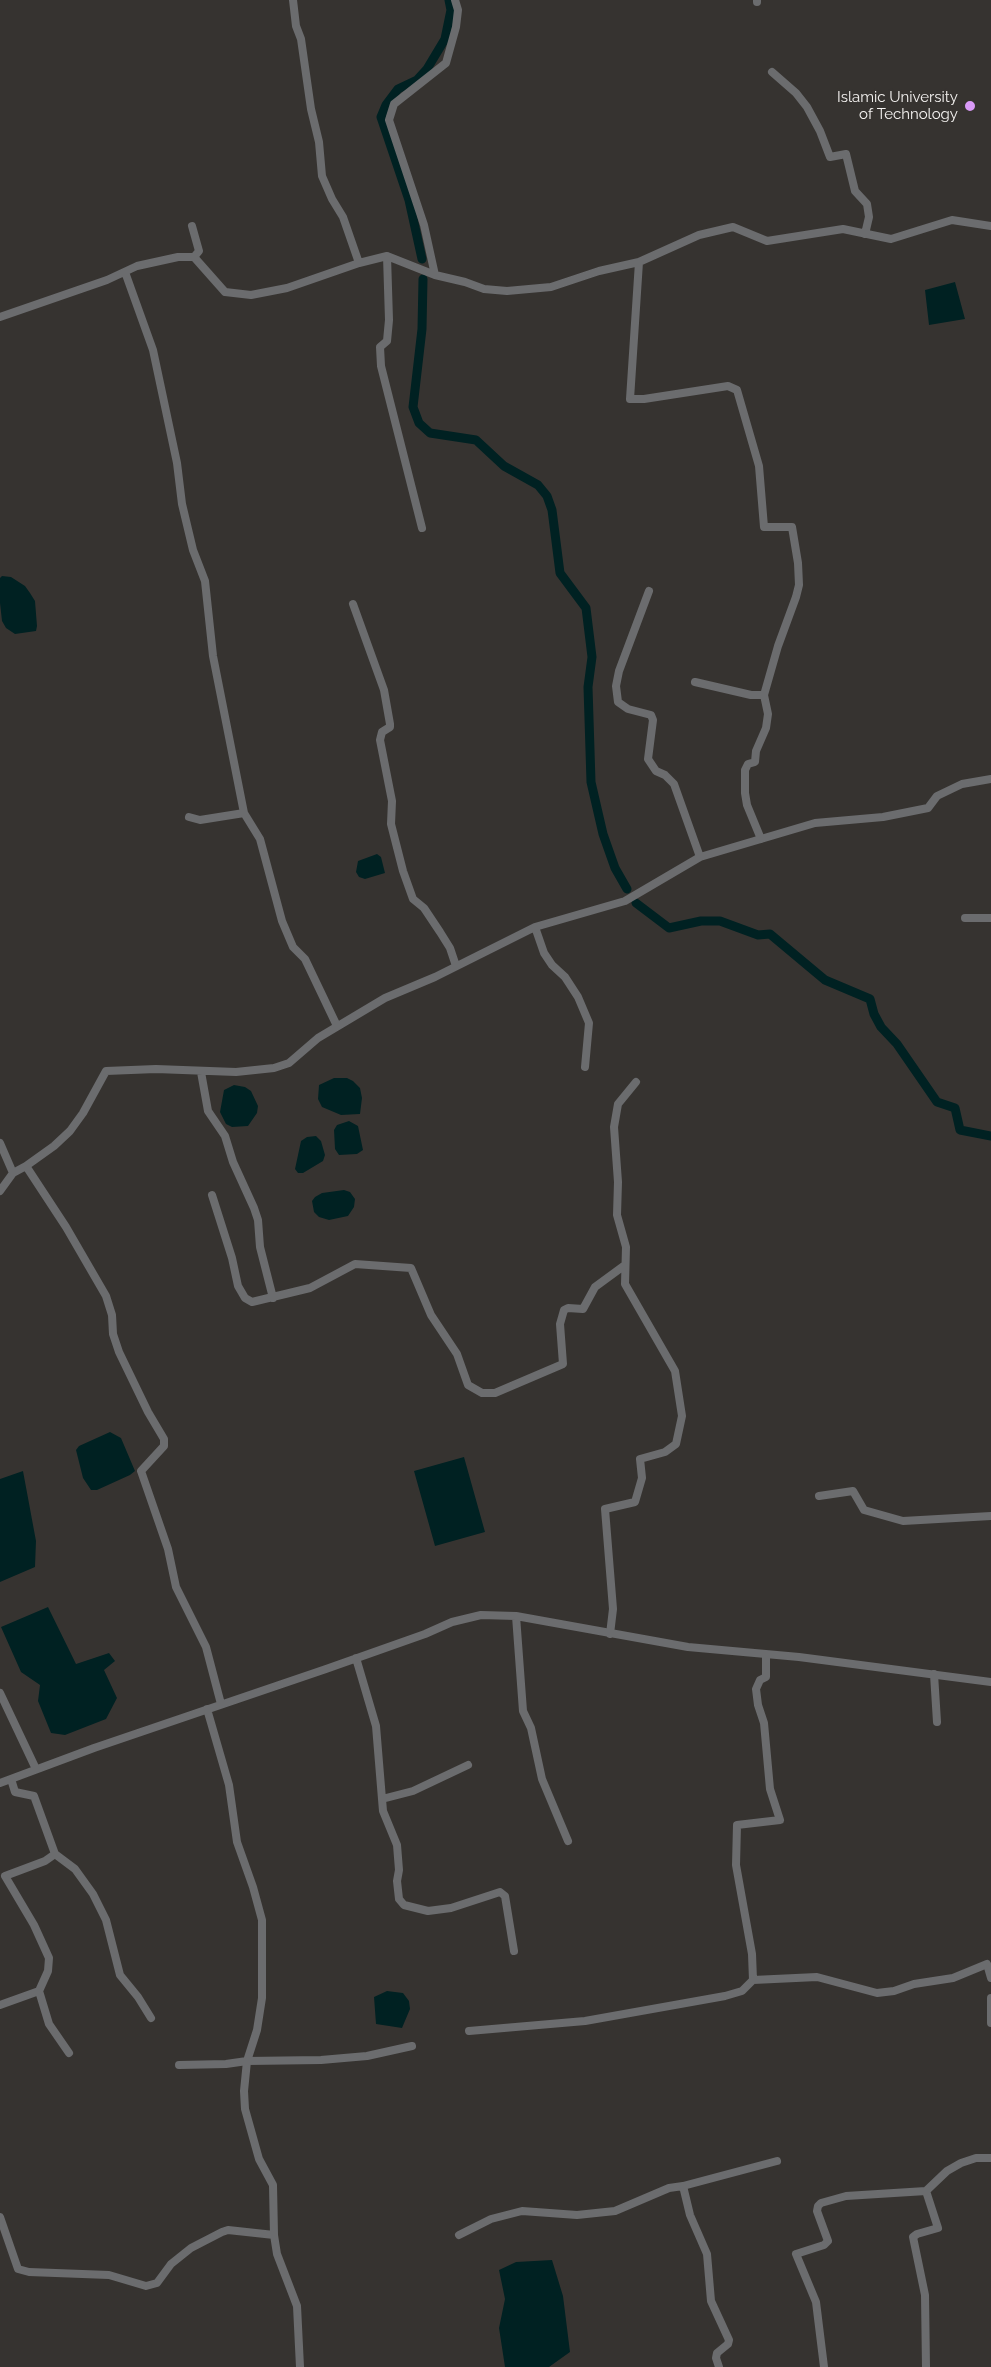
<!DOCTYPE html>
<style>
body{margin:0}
canvas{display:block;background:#363330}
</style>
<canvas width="991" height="2367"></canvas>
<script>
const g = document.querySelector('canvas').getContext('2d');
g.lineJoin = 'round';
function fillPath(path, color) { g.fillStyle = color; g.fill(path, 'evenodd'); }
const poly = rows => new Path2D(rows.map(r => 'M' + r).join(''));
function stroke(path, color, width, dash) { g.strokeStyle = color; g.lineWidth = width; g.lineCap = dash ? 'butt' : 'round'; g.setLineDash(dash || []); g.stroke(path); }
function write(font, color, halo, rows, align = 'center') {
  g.font = font + ' Raleway,sans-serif'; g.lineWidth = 4.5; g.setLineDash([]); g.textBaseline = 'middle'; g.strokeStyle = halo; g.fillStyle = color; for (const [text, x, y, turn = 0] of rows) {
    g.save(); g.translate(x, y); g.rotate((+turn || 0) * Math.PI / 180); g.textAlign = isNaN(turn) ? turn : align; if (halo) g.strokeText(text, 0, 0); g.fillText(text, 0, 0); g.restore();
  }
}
const water = poly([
 [955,282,965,319,929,325,925,290],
 [2,576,11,577,25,586,30,593,35,601,37,626,36,631,15,634,6,628,2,621,0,603,0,578],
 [377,854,381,857,385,873,365,879,359,877,356,872,358,861],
 [334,1078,347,1078,353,1081,360,1088,362,1098,360,1114,341,1115,322,1107,318,1099,319,1085],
 [234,1085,245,1087,251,1091,258,1106,257,1113,248,1126,232,1127,226,1124,220,1112,224,1090],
 [349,1121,358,1126,363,1150,357,1154,339,1155,335,1149,334,1130,337,1125],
 [316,1136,321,1141,325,1155,323,1161,303,1173,298,1173,295,1169,301,1141,307,1137],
 [344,1190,350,1192,355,1199,354,1207,348,1216,329,1220,319,1217,314,1212,312,1201,315,1197,322,1193],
 [110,1432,121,1438,135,1471,130,1475,97,1490,91,1490,83,1478,76,1450,79,1446],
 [464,1457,485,1532,435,1546,414,1471],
 [23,1471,36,1541,35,1567,0,1582,0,1479],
 [48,1607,76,1664,109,1653,115,1661,104,1670,117,1698,106,1719,65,1735,51,1733,38,1701,40,1685,21,1672,1,1627],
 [387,1991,403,1993,409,2001,410,2009,402,2028,376,2024,374,1997],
 [552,2260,563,2296,570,2352,549,2367,505,2367,499,2328,505,2299,499,2270,516,2262]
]);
const canal = poly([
 [422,259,409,200,381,117,386,105,398,89,417,80,427,69,445,39,451,10,449,0],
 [423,279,422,329,413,407,419,423,430,433,476,440,504,466,538,485,547,496,552,510,560,573,586,608,592,657,588,687,591,782,603,834,615,868,627,889],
 [636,903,669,928,701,921,720,921,758,935,770,934,825,980,870,999,874,1014,881,1027,897,1044,937,1102,955,1108,960,1130,991,1136]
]);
const street = poly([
 [293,0,296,26,301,39,311,109,319,142,322,176,332,199,343,217,359,263],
 [757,0,757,2],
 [772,72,796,93,807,107,820,131,830,157,846,154,855,191,867,204,869,217,865,234],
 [192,226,199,251,194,257],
 [387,256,389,320,387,341,380,347,381,366,422,528],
 [639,262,630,399,644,399,728,386,737,390,759,466,764,527,792,527,798,563,799,585,796,597,778,646,764,695,751,695,695,682],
 [125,272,153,350,177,463,182,504,193,550,205,581,213,656,244,813],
 [435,275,424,225,389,120,394,104,446,63,456,27,458,10,455,0],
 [0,317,107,280,137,266,178,257,194,257,225,292,251,295,287,288,359,263,387,256,435,275,465,282,484,289,507,291,551,287,599,271,639,262,699,235,733,227,767,241,843,229,891,239,952,220,991,226],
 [649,591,619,671,616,686,618,702,628,709,651,715,653,720,648,759,656,771,665,775,674,784,700,857],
 [353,604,384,690,390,724,390,727,382,732,380,740,392,801,391,824,403,871,413,899,424,908,440,932,450,948,456,966],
 [189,817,200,820,244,813,260,839,282,921,293,947,305,959,337,1026],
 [761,839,747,805,745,793,745,770,748,764,755,762,756,751,766,728,768,714,764,695],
 [965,918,991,918],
 [535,927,544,953,552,965,565,977,578,997,589,1023,585,1067],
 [201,1072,208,1111,225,1136,233,1162,254,1208,258,1220,260,1247,273,1298],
 [0,1143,13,1173],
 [26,1166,66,1227,106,1296,112,1315,113,1334,119,1352,148,1412,164,1439,164,1446,141,1471,168,1549,176,1587,206,1647,221,1704],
 [0,1191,13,1173,26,1166,54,1146,70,1131,83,1113,106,1071,156,1069,236,1072,274,1068,289,1063,318,1038,385,998,435,977,535,927,625,901,700,857,815,823,883,817,928,808,937,796,962,784,991,779],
 [212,1195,232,1258,238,1286,245,1298,252,1302,310,1288,355,1264,411,1268,431,1315,457,1354,468,1385,482,1393,495,1393,563,1364,560,1324,564,1310,568,1308,583,1309,595,1287,625,1265],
 [819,1496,853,1491,864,1510,903,1521,991,1516],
 [516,1616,523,1711,531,1728,542,1779,568,1841],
 [610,1634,613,1609,605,1509,635,1502,642,1478,640,1459,665,1452,676,1444,682,1416,675,1371,625,1284,626,1247,617,1215,618,1182,614,1127,618,1104,636,1082],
 [766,1654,766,1677,760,1680,756,1689,758,1705,764,1723,770,1789,780,1820,737,1825,736,1865,752,1954,753,1980,817,1977,877,1993,894,1991,914,1984,953,1978,987,1964,991,1978],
 [356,1658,376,1726,382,1799],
 [934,1674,937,1722],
 [0,1693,36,1769],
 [207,1709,229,1785,237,1842,253,1887,262,1920,262,1998,257,2030,247,2061,244,2091,245,2109,259,2159,273,2185,274,2235,277,2254,297,2306,300,2367],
 [468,1765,413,1791,382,1799,383,1811,397,1845,399,1870,397,1881,399,1899,404,1905,428,1911,451,1908,500,1892,505,1896,514,1951],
 [11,1779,15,1792,34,1796,55,1854,75,1869,93,1894,106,1920,120,1975,138,1997,151,2018],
 [0,1783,94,1748,326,1669,425,1634,452,1622,481,1615,516,1616,688,1647,799,1657,991,1682],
 [55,1854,45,1861,5,1876,34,1925,49,1958,48,1971,39,1991,49,2024,69,2053],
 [991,1998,991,2023],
 [0,2005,39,1991],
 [469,2031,585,2021,725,1996,742,1991,753,1980],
 [179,2065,226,2064,247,2061,321,2060,367,2056,412,2046],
 [0,2217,18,2269,29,2272,109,2275,146,2286,157,2283,171,2264,191,2248,222,2232,228,2230,274,2235],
 [459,2235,491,2219,522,2211,577,2215,615,2211,669,2188,683,2186],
 [719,2367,716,2358,717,2353,728,2344,729,2340,711,2301,707,2254,690,2215,683,2186,777,2161],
 [824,2367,816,2302,796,2254,824,2245,828,2241,817,2211,818,2206,821,2203,846,2196,926,2191],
 [926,2367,925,2295,913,2237,917,2234,938,2228,926,2191,947,2171,961,2163,976,2158,991,2158]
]);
const markers = [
 [970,106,6,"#d99af7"]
];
const poiNames = [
 ["Islamic University",958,97],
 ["of Technology",958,114]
];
fillPath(water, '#002122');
stroke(canal, '#002122', 9);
stroke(street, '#6b6c6e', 8);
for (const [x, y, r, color] of markers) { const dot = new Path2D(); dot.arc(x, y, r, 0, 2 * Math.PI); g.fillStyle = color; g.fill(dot); stroke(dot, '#363330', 2); }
write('15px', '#f4f2f0', '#363330', poiNames, 'right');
</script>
